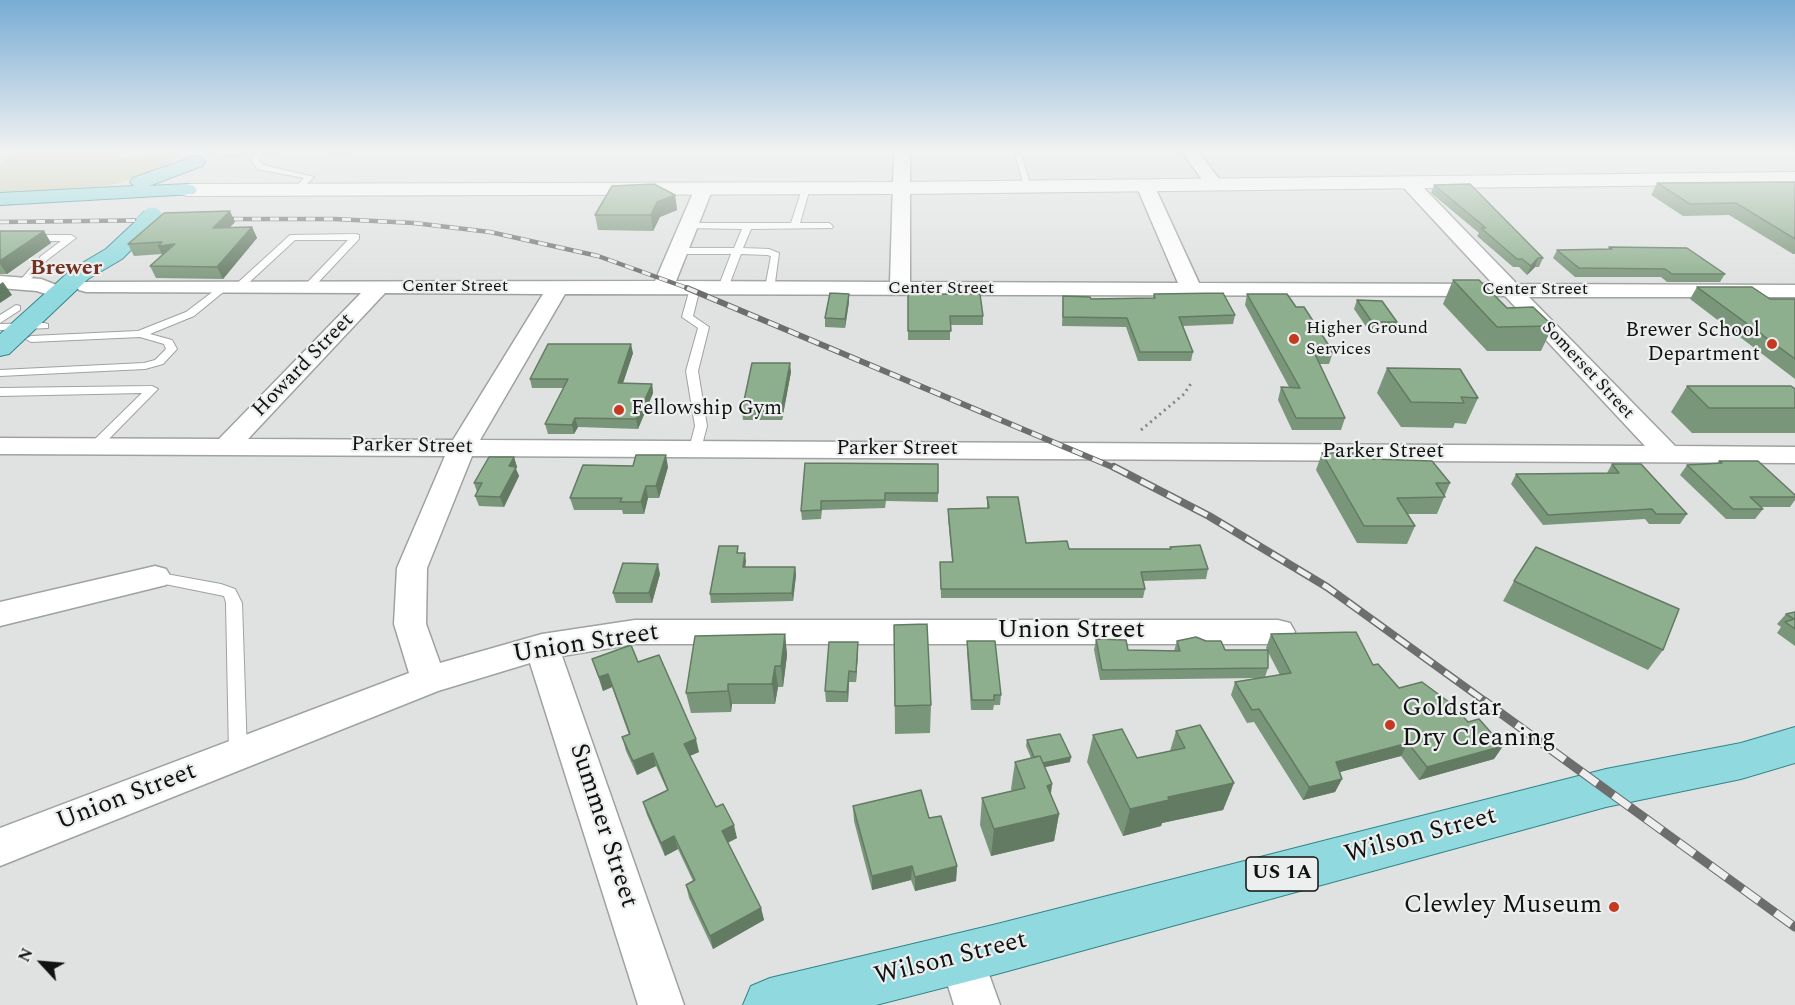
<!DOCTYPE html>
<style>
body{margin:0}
#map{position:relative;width:1795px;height:1005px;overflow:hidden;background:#dfe2e1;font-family:Spectral,serif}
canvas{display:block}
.north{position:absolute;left:12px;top:933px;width:60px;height:60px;-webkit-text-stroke:4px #ecefee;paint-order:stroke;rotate:296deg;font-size:16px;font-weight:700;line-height:24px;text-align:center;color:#101110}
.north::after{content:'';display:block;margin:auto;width:21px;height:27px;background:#101110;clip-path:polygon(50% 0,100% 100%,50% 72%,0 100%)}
</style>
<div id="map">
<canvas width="1795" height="1005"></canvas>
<div class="north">N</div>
</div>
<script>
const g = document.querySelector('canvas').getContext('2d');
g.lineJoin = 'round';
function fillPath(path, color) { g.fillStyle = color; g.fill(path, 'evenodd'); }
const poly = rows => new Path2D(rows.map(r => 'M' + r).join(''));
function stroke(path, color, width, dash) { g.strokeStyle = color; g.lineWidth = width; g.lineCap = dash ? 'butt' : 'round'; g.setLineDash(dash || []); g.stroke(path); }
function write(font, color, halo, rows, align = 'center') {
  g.font = font + ' Spectral,serif'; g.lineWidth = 4.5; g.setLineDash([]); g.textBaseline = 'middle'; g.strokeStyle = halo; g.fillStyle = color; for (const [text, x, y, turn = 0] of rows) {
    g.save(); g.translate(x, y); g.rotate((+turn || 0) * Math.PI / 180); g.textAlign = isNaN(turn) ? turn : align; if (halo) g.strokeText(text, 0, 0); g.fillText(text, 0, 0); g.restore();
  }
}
const green = poly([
 [18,150,124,150,116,158,171,154,176,150,189,150,162,168,117,184,81,189,0,194,0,163]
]);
const path = poly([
 [1141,430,1184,394,1192,382]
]);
const service = poly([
 [245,150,283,150,279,152,263,153,259,160,263,165,314,177,295,195,291,192,304,178,257,169,251,160,255,154,213,156,209,154,213,152,245,150],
 [330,150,350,150,346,152,334,152,330,150],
 [1015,154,1022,156,1031,188,1024,186,1015,154],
 [803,186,810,188,800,223,829,223,833,226,832,228,751,229,743,248,769,249,779,253,774,290,770,291,765,288,771,256,767,255,741,254,728,288,723,291,718,288,731,254,678,254,673,251,678,248,734,248,742,229,686,228,686,224,689,223,791,223,803,186],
 [356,234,359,235,359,239,312,289,308,290,303,287,348,240,295,240,242,289,238,290,233,287,290,235,356,234],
 [0,235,71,235,76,238,47,260,26,285,23,286,18,283,41,256,61,241,0,241,0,235],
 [223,284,228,287,227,289,194,316,150,334,172,340,177,349,163,364,145,369,0,376,0,370,144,363,155,360,166,349,164,344,140,337,31,342,26,339,31,336,138,331,186,312,223,284],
 [695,285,700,288,693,316,709,327,698,371,707,426,701,449,695,453,689,449,695,426,686,371,698,328,682,317,690,288,695,285],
 [16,305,20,306,20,310,0,323,0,315,16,305],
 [44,323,48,324,48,328,0,330,0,324,44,323],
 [152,386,158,389,156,391,100,448,96,449,90,445,92,442,142,393,0,396,0,388,152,386],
 [155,572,221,584,235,589,242,603,247,754,244,759,238,761,232,759,229,754,226,603,224,596,150,581,148,577,150,573,155,572]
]);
const minor = poly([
 [894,150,910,150,910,282,1178,283,1136,185,1145,180,1154,185,1199,283,1493,284,1403,187,1400,183,1403,179,1409,178,1415,179,1517,284,1795,285,1795,297,1529,297,1675,446,1795,447,1795,463,472,456,427,568,426,624,440,663,542,634,635,620,1278,620,1290,623,1295,632,1290,641,1278,644,635,644,562,656,684,1005,638,1005,530,663,438,691,0,866,0,828,409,673,394,624,397,568,445,456,0,454,0,438,219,439,361,293,86,292,79,290,76,286,79,282,655,281,695,188,704,183,713,188,676,281,890,282,894,150],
 [385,293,543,294,453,440,248,439,385,293],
 [565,294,1505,296,1645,446,480,440,565,294],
 [1183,150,1197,150,1223,184,1220,188,1208,188,1182,152,1183,150],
 [0,276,41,279,67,289,71,293,67,297,60,299,37,291,0,288,0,276],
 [155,566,166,569,171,577,166,585,0,626,0,602,155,566],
 [961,935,977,941,1000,1005,954,1005,939,957,945,941,961,935]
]);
const secondary = poly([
 [1795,172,1795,184,902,194,187,196,180,194,177,190,180,186,187,184,902,182,1795,172]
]);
const primary = poly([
 [195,156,202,158,205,162,202,166,149,186,187,184,194,186,197,190,194,194,0,205,0,193,134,186,130,182,133,178,195,156],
 [145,218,153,220,156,225,122,259,88,279,9,354,0,356,0,334,72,269,106,249,137,220,145,218],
 [1795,727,1795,763,1741,779,1606,807,997,974,876,1005,743,1005,751,986,770,978,997,924,1606,769,1741,743,1795,727]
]);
const railFar3 = poly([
 [216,219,335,219,414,223,490,232,598,256,690,289],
 [0,222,171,220]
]);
const railFar2 = poly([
 [687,288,1117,469]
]);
const railFar1 = poly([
 [1114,467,1209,516,1327,587,1486,702]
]);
const rail = poly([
 [1484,701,1795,927]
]);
const primaryBridge = poly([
 [145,225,152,218]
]);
const wall = poly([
 [1795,182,1795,254,1793,254,1729,215,1683,216,1651,195,1657,183],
 [1434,185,1543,258,1539,267,1535,267,1527,275,1519,267,1513,267,1477,236,1479,233,1431,193],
 [675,195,677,210,660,217,653,231,598,230,595,215],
 [235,222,230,227,252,227,257,238,223,279,156,278,150,266,162,254,134,256,128,244],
 [0,231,44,231,51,243,7,274,0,274],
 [1609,247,1725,274,1720,282,1667,282,1661,277,1575,277,1553,258,1557,250,1608,249],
 [1453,280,1507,308,1553,326,1541,351,1487,351,1443,304],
 [1697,287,1770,299,1795,299,1795,379,1690,299],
 [908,291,933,294,983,316,983,325,950,325,950,340,908,340],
 [1154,294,1235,315,1233,324,1183,326,1193,352,1191,361,1138,361,1126,327,1062,326,1063,296,1091,299,1153,298],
 [1247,294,1296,307,1333,352,1329,364,1319,364,1345,418,1341,430,1292,430,1278,400,1281,387,1289,387,1245,305],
 [1357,300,1397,322,1394,331,1369,331,1354,309],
 [849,302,845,328,825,327,825,318],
 [633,353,623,383,652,384,653,393,638,429,578,427,574,434,548,434,545,424,564,388,532,388,530,379],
 [1387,368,1478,398,1466,424,1455,423,1453,428,1401,427,1377,393],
 [791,372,782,420,743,420,742,410],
 [1687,386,1795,389,1795,433,1692,433,1671,412],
 [1322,453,1372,459,1450,483,1437,514,1408,514,1415,526,1407,544,1357,543,1316,470],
 [514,457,517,467,516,469,519,476,504,507,479,506,475,496,477,492,474,483],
 [1719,461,1795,495,1795,500,1790,507,1761,507,1763,509,1755,519,1726,519,1680,475,1687,465,1718,463],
 [805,463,938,493,938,502,886,501,885,508,822,510,821,519,802,520,801,511],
 [1612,464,1687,514,1680,524,1649,524,1645,519,1543,525,1511,484,1516,474,1607,473],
 [668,467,659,498,648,498,644,514,623,514,622,510,574,510,570,498],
 [987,497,1026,543,1069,549,1170,549,1170,547,1208,569,1206,579,1144,581,1145,589,1143,598,941,598,940,562,952,562,948,518,948,509,987,508],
 [739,553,746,561,745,567,795,567,796,575,793,601,711,603,710,594],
 [660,574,652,603,616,603,613,593],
 [1514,581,1663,650,1648,670,1503,601],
 [1795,612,1795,646,1777,633,1781,627,1777,624,1786,614],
 [894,625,931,705,930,733,895,734],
 [785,634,787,655,783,687,778,687,775,704,732,704,731,712,691,713,686,693],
 [1271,634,1373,665,1399,688,1468,722,1503,746,1494,759,1419,780,1401,756,1339,772,1342,779,1335,792,1303,800,1254,722,1247,723,1231,695,1235,682,1258,678,1100,680,1094,650,1096,639,1128,650,1174,651,1177,641,1225,650,1267,650,1266,648],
 [1268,652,1280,675,1265,677,1268,668],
 [967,641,1001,695,1000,705,994,705,993,710,971,710,967,651],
 [858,652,856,682,849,682,848,702,826,702,825,691],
 [592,659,638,662,699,752,690,756,716,807,737,838,728,843,761,908,764,920,713,949,689,898,686,885,693,881,678,849,665,856,647,815,643,802,667,790,656,766,637,775,626,751,622,737,629,735,612,687,603,691],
 [1176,731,1234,783,1223,810,1162,823,1161,826,1123,836,1087,762,1093,735,1137,758,1170,751],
 [1027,740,1070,762,1045,767,1052,784,1051,794,1059,814,1054,841,991,856,980,825,982,798,1012,791,1011,789,1015,762,1031,758,1026,746],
 [853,806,929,818,957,866,956,881,915,891,911,880,872,890,854,821]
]);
const shadedWall = poly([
 [675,195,677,210,660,217,653,231,651,215,657,202],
 [230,211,235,222,218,239,213,228],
 [252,227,257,238,223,279,217,267],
 [44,231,51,243,7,274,0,264,0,261],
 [175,244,164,258,158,246],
 [1538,258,1535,267,1527,275,1531,266],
 [3,282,12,295,0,303,0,284],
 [849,294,849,302,845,328,845,319],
 [631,344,633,353,620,392,618,383],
 [790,363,791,372,782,420,781,411],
 [652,384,653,393,638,429,636,419],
 [575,418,578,427,574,434,572,425],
 [666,455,668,467,659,498,656,486],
 [514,457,517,467,516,469,519,476,504,507,500,497,509,466],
 [646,486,648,498,644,514,641,502],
 [745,553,746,561,744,575,743,567],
 [658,564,660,574,652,603,649,593],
 [795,567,796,575,793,601,792,593],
 [785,634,787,655,783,687,781,666],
 [858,642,858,652,856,682,856,672],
 [775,666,778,687,775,704,772,684],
 [849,671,849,682,848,702,847,692],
 [608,674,612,687,603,691,599,677],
 [728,684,732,704,731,712,728,691],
 [696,739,699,752,687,757,684,744],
 [1408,743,1401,756,1329,775,1336,762],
 [1503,746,1494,759,1419,780,1427,767],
 [653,753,656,766,637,775,633,761],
 [1071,757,1070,762,1036,769,1036,764],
 [1342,779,1335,792,1303,800,1309,787],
 [1234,783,1223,810,1162,823,1161,826,1123,836,1130,809,1168,797],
 [1052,784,1048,812,1047,786],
 [1059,814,1054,841,991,856,994,829],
 [734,825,737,838,724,844,722,831],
 [674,836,678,849,665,856,661,843],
 [912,866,911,880,872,890,872,876],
 [957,866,956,881,915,891,915,877],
 [761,908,764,920,713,949,710,936]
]);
const building = poly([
 [1795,182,1795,239,1736,203,1690,204,1657,183,1795,182],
 [654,184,675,195,657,202,651,215,595,215,612,186,654,184],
 [1470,184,1543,258,1538,258,1531,266,1522,259,1517,259,1481,228,1486,228,1434,185,1470,184],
 [230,211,213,228,252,227,217,267,150,266,175,244,158,246,162,242,128,244,164,213,230,211],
 [0,231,44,231,0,261,0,231],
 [1609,247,1687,248,1725,274,1672,274,1665,269,1579,268,1557,250,1612,249,1609,247],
 [1453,280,1479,280,1507,308,1533,307,1553,326,1497,327,1453,280],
 [1697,287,1752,287,1770,299,1795,299,1795,359,1697,287],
 [908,291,933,291,933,294,980,294,983,316,950,316,951,331,908,331,908,291],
 [830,293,849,294,845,319,825,318,830,293],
 [1223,293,1235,315,1179,317,1193,352,1140,352,1127,318,1063,317,1063,296,1090,297,1091,299,1155,298,1154,294,1223,293],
 [1247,294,1287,294,1296,307,1304,307,1333,352,1314,352,1345,418,1296,418,1281,387,1300,388,1247,294],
 [1357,300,1382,301,1397,322,1372,322,1357,300],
 [548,344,631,344,618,383,652,384,636,419,575,418,572,425,545,424,568,379,530,379,548,344],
 [752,363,790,363,781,411,742,410,752,363],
 [1387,368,1460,369,1478,398,1461,397,1464,403,1411,402,1387,368],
 [1687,386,1791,386,1795,389,1795,408,1709,408,1687,386],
 [1322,453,1368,453,1372,459,1432,461,1450,483,1436,483,1445,497,1397,498,1415,526,1364,526,1322,453],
 [636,455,666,455,656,486,646,486,641,502,620,502,622,498,570,498,583,465,633,466,636,455],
 [489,457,514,457,509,466,516,467,500,497,475,496,482,483,474,483,489,457],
 [1719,461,1758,461,1795,495,1795,497,1750,497,1763,509,1733,509,1687,465,1722,463,1719,461],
 [805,463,938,464,938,493,885,493,885,500,821,501,821,510,801,511,805,463],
 [1612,464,1641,464,1687,514,1656,514,1652,509,1548,515,1516,474,1619,473,1612,464],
 [987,497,1018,497,1026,543,1067,541,1069,549,1171,549,1170,547,1200,545,1208,569,1141,572,1145,589,941,589,940,562,953,562,948,509,989,508,987,497],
 [719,546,738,546,737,553,745,553,743,567,795,567,792,593,710,594,719,546],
 [1536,547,1679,609,1663,650,1514,581,1536,547],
 [623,563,658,564,649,593,613,593,623,563],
 [1795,612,1795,629,1785,622,1794,619,1786,614,1795,612],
 [927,624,931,705,895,706,894,625,927,624],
 [1356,632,1373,665,1378,664,1399,688,1422,682,1453,705,1468,722,1479,719,1503,746,1427,767,1408,743,1336,762,1342,779,1309,787,1259,709,1252,710,1235,682,1291,673,1271,634,1356,632],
 [785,634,781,666,775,666,772,684,728,684,728,691,686,693,695,636,785,634],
 [1196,637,1206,641,1221,641,1225,650,1268,650,1268,668,1102,670,1096,639,1126,640,1128,650,1180,651,1177,641,1196,637],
 [967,641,995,641,1001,695,994,695,994,700,972,700,967,641],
 [829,642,858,642,856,672,849,671,847,692,825,691,829,642],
 [631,645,638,662,659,655,696,739,684,744,716,807,723,804,734,825,722,831,761,908,710,936,686,885,695,880,674,836,661,843,643,802,668,790,653,753,633,761,622,737,630,734,608,674,599,677,592,659,631,645],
 [1200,725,1234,783,1168,797,1169,800,1130,809,1093,735,1122,729,1137,758,1185,748,1176,731,1200,725],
 [1060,734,1071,757,1043,763,1040,756,1034,757,1027,740,1060,734],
 [1040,756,1052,784,1047,786,1059,814,994,829,982,798,1025,788,1015,762,1040,756],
 [921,790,929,818,941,816,957,866,915,877,912,866,872,876,853,806,921,790]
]);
const markers = [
 [1294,339,6,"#c4391f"],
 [1772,344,6,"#c4391f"],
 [619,410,6,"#c4391f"],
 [1390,725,6,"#c4391f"],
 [1614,907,6,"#c4391f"]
];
const farStreetnames = [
 ["Center Street",455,287],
 ["Center Street",941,289],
 ["Center Street",1535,290],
 ["Somerset Street",1587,371,47]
];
const farPoinames = [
 ["Higher Ground",1306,329],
 ["Services",1306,350]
];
const shields = [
 [1282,874,72]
];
const shieldNames = [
 ["US 1A",1282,874]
];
const poiNames = [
 ["Brewer School",1760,332],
 ["Department",1760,356],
 ["Fellowship Gym",631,410,"left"]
];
const streetNames = [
 ["Howard Street",304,366,-46],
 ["Parker Street",412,447,1],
 ["Parker Street",897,450],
 ["Parker Street",1383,453]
];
const farDistrictnames = [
 ["Brewer",66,270]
];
const nearStreetnames = [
 ["Union Street",1071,632],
 ["Union Street",586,645,-9],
 ["Union Street",127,798,-21],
 ["Summer Street",602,826,72],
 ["Wilson Street",1421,837,-15],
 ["Wilson Street",951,960,-14]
];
const nearPoinames = [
 ["Goldstar",1402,710],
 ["Dry Cleaning",1402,740],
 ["Clewley Museum",1602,907,"right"]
];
fillPath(green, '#c7ceac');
stroke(service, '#9fa2a1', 2);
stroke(minor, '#9fa2a1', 3);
stroke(secondary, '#9fa2a1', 2);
stroke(primary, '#338489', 2);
stroke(path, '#858786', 3, [2, 4]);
fillPath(service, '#fff');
fillPath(minor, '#fff');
fillPath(secondary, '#fff');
fillPath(primary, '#90dadf');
stroke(railFar3, '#6c6d6c', 4.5);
stroke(railFar2, '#6c6d6c', 6);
stroke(railFar1, '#6c6d6c', 8);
stroke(rail, '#6c6d6c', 9);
stroke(railFar3, '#ecefee', 3, [9]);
stroke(railFar2, '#ecefee', 4, [11]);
stroke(railFar1, '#ecefee', 5, [15]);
stroke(rail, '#ecefee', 7, [20]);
stroke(primaryBridge, '#338489', 22, []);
stroke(primaryBridge, '#90dadf', 21);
fillPath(wall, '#7a967a');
fillPath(shadedWall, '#637a63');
fillPath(building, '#8eaf8e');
stroke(building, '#637a63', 1.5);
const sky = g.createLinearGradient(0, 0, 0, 290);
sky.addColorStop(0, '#78acd4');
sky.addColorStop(0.52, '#f1f2f2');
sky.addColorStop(1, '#f1f2f200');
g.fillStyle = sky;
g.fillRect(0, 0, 1795, 290);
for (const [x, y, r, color] of markers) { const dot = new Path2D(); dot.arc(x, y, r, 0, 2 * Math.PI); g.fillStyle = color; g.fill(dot); stroke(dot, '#ecefee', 2); }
write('18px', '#101110', '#ecefee', farStreetnames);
write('18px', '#101110', '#ecefee', farPoinames, 'left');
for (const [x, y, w] of shields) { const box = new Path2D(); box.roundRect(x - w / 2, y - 17, w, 34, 4.5); g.fillStyle = '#ecefee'; g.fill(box); stroke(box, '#101110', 1.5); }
write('bold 20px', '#101110', null, shieldNames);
write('21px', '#101110', '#ecefee', poiNames, 'right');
write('21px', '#101110', '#ecefee', streetNames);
write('bold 22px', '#743023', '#ecefee', farDistrictnames);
write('26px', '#101110', '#ecefee', nearStreetnames);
write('26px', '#101110', '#ecefee', nearPoinames, 'left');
</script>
